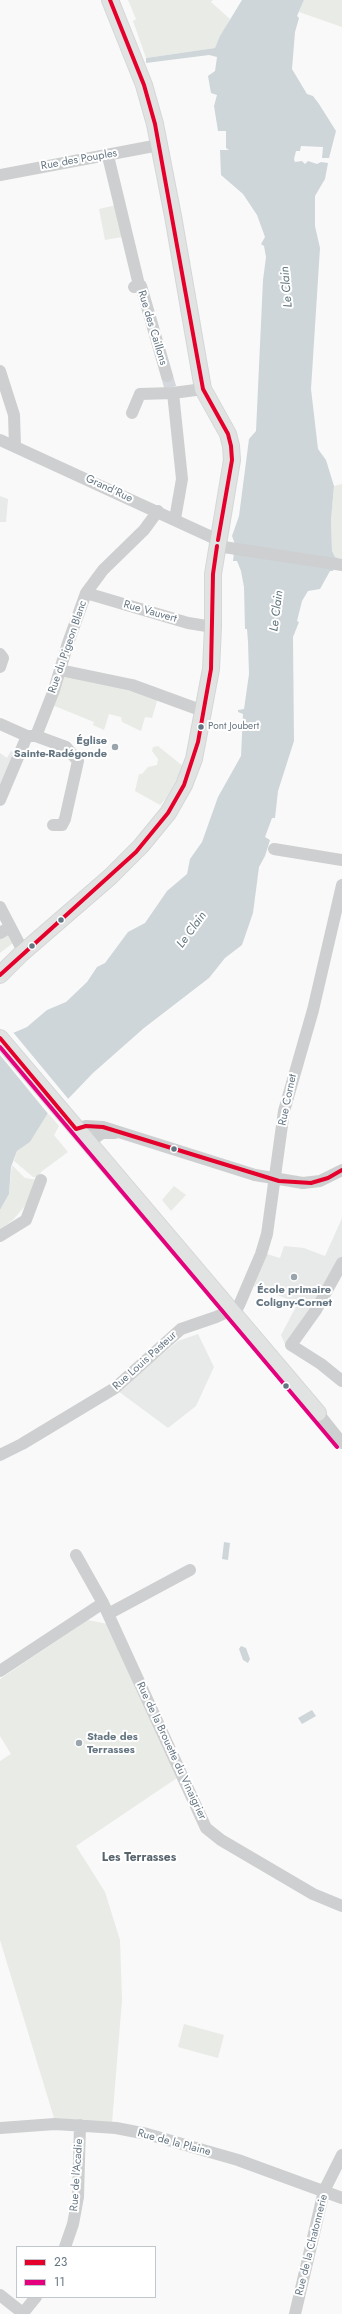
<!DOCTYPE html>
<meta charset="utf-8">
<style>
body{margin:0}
#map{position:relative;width:342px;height:2314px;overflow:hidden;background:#f9f9f9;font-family:Jost,sans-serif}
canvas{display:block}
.legend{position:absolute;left:16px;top:2246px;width:140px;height:52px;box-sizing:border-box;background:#fff;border:1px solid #c1c8cd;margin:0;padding:5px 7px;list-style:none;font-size:12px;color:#657683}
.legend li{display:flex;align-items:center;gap:8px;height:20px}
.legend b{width:20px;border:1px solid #c1c8cd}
</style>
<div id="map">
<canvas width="342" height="2314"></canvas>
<ul class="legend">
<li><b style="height:5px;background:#e4002b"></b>23</li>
<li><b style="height:5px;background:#e5007d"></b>11</li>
</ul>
</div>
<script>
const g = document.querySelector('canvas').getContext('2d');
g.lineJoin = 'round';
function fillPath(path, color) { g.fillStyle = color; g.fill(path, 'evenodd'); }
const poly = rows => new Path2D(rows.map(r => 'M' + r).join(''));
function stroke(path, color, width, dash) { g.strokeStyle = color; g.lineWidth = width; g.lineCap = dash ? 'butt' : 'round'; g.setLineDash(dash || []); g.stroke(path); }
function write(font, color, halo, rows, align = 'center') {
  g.font = font + ' Jost,sans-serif'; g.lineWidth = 4; g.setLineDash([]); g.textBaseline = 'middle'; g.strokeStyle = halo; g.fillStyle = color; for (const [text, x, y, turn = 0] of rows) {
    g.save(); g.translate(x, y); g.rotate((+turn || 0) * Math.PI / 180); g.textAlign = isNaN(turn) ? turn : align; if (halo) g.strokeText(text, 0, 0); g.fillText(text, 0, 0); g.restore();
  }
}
const built = poly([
 [0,496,8,499,6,522,0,522],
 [11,751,16,754,0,790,0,753,7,758],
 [342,1218,342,1257,287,1349,281,1335,298,1303,254,1286,267,1254,280,1258,284,1246,304,1248,325,1256],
 [198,1334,214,1367,196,1406,168,1428,118,1391,178,1341]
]);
const green = poly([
 [128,0,213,0,211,2,230,19,215,48,146,58,133,21,136,19],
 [304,0,342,0,342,27,299,12],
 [116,205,122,237,105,240,99,209],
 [342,484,342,559,339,559,335,557,332,551,331,520,334,486],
 [67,676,114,685,158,698,152,718,145,717,141,731,122,722,121,717,109,714,104,730,93,725,94,722,52,705,62,678],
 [158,746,184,767,166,798,160,805,135,791,139,774,142,774,148,767,157,765,158,759,152,751,153,747],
 [9,934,13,943,0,953,0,937],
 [48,1113,59,1126,54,1135,68,1152,41,1172,39,1178,33,1177,14,1161,17,1151,30,1142],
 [12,1165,25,1178,38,1180,24,1207,13,1220,0,1229,0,1210,9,1194],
 [174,1186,186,1195,171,1211,162,1200],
 [88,1620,108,1624,177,1778,76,1846,105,1892,120,1940,122,2000,112,2123,54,2118,0,1940,0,1761,11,1754,0,1736,0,1679],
 [184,2024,224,2035,218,2058,178,2047]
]);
const water = poly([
 [242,0,304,0,297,16,299,18,295,32,292,69,307,94,313,96,319,104,336,131,329,158,322,158,323,147,301,146,300,151,296,151,294,159,295,162,302,161,305,164,308,161,317,164,321,162,328,163,325,179,315,196,315,226,320,248,311,389,318,449,326,460,334,486,331,520,332,551,335,557,342,560,334,565,333,571,330,571,320,589,308,591,302,601,297,621,299,622,293,637,294,741,278,791,275,818,272,818,265,837,270,840,265,856,259,867,253,913,242,945,225,958,209,978,144,1028,93,1073,68,1099,48,1113,30,1142,17,1151,11,1167,9,1194,0,1210,0,1046,13,1033,27,1027,47,1010,66,1002,87,982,97,967,105,963,128,932,145,923,167,891,187,874,190,859,202,842,218,797,241,756,243,714,238,712,238,710,244,709,249,674,248,642,247,629,245,629,244,587,241,571,237,561,233,561,235,544,232,536,239,516,249,439,256,431,263,280,266,257,264,246,261,244,265,237,257,215,243,194,221,175,220,150,229,150,226,148,226,131,218,131,214,106,217,95,211,93,208,76,215,71,217,57,209,55,146,63,146,58,215,48,220,36],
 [224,1542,230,1543,228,1560,222,1559],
 [241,1646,246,1648,250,1659,248,1663,243,1660,239,1649],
 [312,1710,316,1716,302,1724,298,1718]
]);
const pier = poly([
 [12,1031,70,1101,49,1115,0,1055,0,1043]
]);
const minorTunnel = poly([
 [167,376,171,390]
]);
const minor = poly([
 [108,156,139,285],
 [0,175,159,145],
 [134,287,141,286,167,376],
 [0,371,14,415,15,446],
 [132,413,140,394,173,393],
 [0,440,218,540],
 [175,519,182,479,173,393,203,389],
 [217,546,342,565],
 [86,593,188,623,213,627],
 [0,654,3,658,0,667],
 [60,670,132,685,203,711],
 [0,724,27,736,36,736,66,747,78,761,65,819,62,825,53,825],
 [36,736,54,690,68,643,86,593,103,570,144,530,158,511],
 [0,800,27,736],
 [274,849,342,860],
 [0,907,23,951],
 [0,933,10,927],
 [76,1129,86,1126,103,1127,255,1175],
 [89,1142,102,1133,115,1133],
 [303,1183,320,1181,342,1170],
 [0,1236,26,1220,41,1180],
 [342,1263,316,1310,291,1345,321,1364,342,1381],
 [318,1413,342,1443],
 [0,1455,22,1444,115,1388,181,1329,216,1317,238,1307,240,1303,261,1254,267,1234,284,1111,313,1010,342,885],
 [76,1555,103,1603,206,1828,221,1840,313,1894,342,1906],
 [108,1614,190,1570],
 [0,1671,103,1603],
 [0,2128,55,2124,116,2128,147,2134,238,2160,342,2198],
 [65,2247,73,2224,78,2197,80,2125],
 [0,2295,24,2314],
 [23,2313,36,2297],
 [295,2314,324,2191,342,2155]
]);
const major = poly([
 [0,975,21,954,110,877,141,846,168,813,184,785,194,759,211,669,213,627,213,574,232,460,231,446,228,434,203,389,173,216,155,124,144,85,110,0],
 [0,1038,318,1413]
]);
const minorBridge = poly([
 [255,1175,303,1183]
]);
const bus1 = poly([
 [110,0,144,85,155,124,203,389,228,434,231,446,232,460,218,540],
 [0,975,136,852,168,813,184,785,198,742,211,669,213,574,217,546],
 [0,1038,76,1129,86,1126,103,1127,279,1181,311,1183,328,1178,342,1170]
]);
const bus2 = poly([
 [0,1047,337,1447]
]);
const markers = [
 [201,727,3.5,"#657683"],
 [115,747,4,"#99a4ac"],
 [61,920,3.5,"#657683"],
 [32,946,3.5,"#657683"],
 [174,1149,3.5,"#657683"],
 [294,1277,4,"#99a4ac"],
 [286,1386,3.5,"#657683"],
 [79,1743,4,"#99a4ac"]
];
const busNames = [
 ["Pont Joubert",208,727]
];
const streetNames = [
 ["Rue des Pouples",79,160,-10],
 ["Rue des Caillons",152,328,73],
 ["Grand'Rue",109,489,25],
 ["Rue Vauvert",150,612,16],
 ["Rue du Pigeon Blanc",68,647,-71],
 ["Rue Cornet",288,1100,-78],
 ["Rue Louis Pasteur",145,1361,-42],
 ["Rue de la Brouette du Vinaigrier",171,1751,65],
 ["Rue de la Plaine",174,2143,15],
 ["Rue de l'Acadie",77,2175,-86],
 ["Rue de la Chatonnerie",312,2245,-76]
];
const poiNames = [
 ["Église",107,741],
 ["Sainte-Radégonde",107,754],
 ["École primaire",294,1290,"center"],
 ["Coligny-Cornet",294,1303,"center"],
 ["Stade des",87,1737,"left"],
 ["Terrasses",87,1750,"left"]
];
const waterNames = [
 ["Le Clain",287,287,-95],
 ["Le Clain",277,611,-83],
 ["Le Clain",192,930,-54]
];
const neighbourhoodNames = [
 ["Les Terrasses",139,1858]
];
fillPath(built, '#e8e9e9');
fillPath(green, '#e8ebe6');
fillPath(water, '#ced6d9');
fillPath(pier, '#f9f9f9');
stroke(minorTunnel, '#d4d8dc', 12, [12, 6]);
stroke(major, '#d5d6d7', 18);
stroke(minor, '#cecfd0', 12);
stroke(major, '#e1e2e2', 16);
stroke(minorBridge, '#cecfd0', 12);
stroke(bus1, '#e4002b', 4);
stroke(bus2, '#e5007d', 4);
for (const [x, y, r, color] of markers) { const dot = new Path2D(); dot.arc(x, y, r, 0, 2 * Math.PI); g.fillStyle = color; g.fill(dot); stroke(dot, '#fff', 1.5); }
write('10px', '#657683', '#fff', busNames, 'left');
write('11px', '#657683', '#fff', streetNames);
write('bold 11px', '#657683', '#fff', poiNames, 'right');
write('italic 12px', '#60757c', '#fff', waterNames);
write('bold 12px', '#57646e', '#fff', neighbourhoodNames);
</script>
